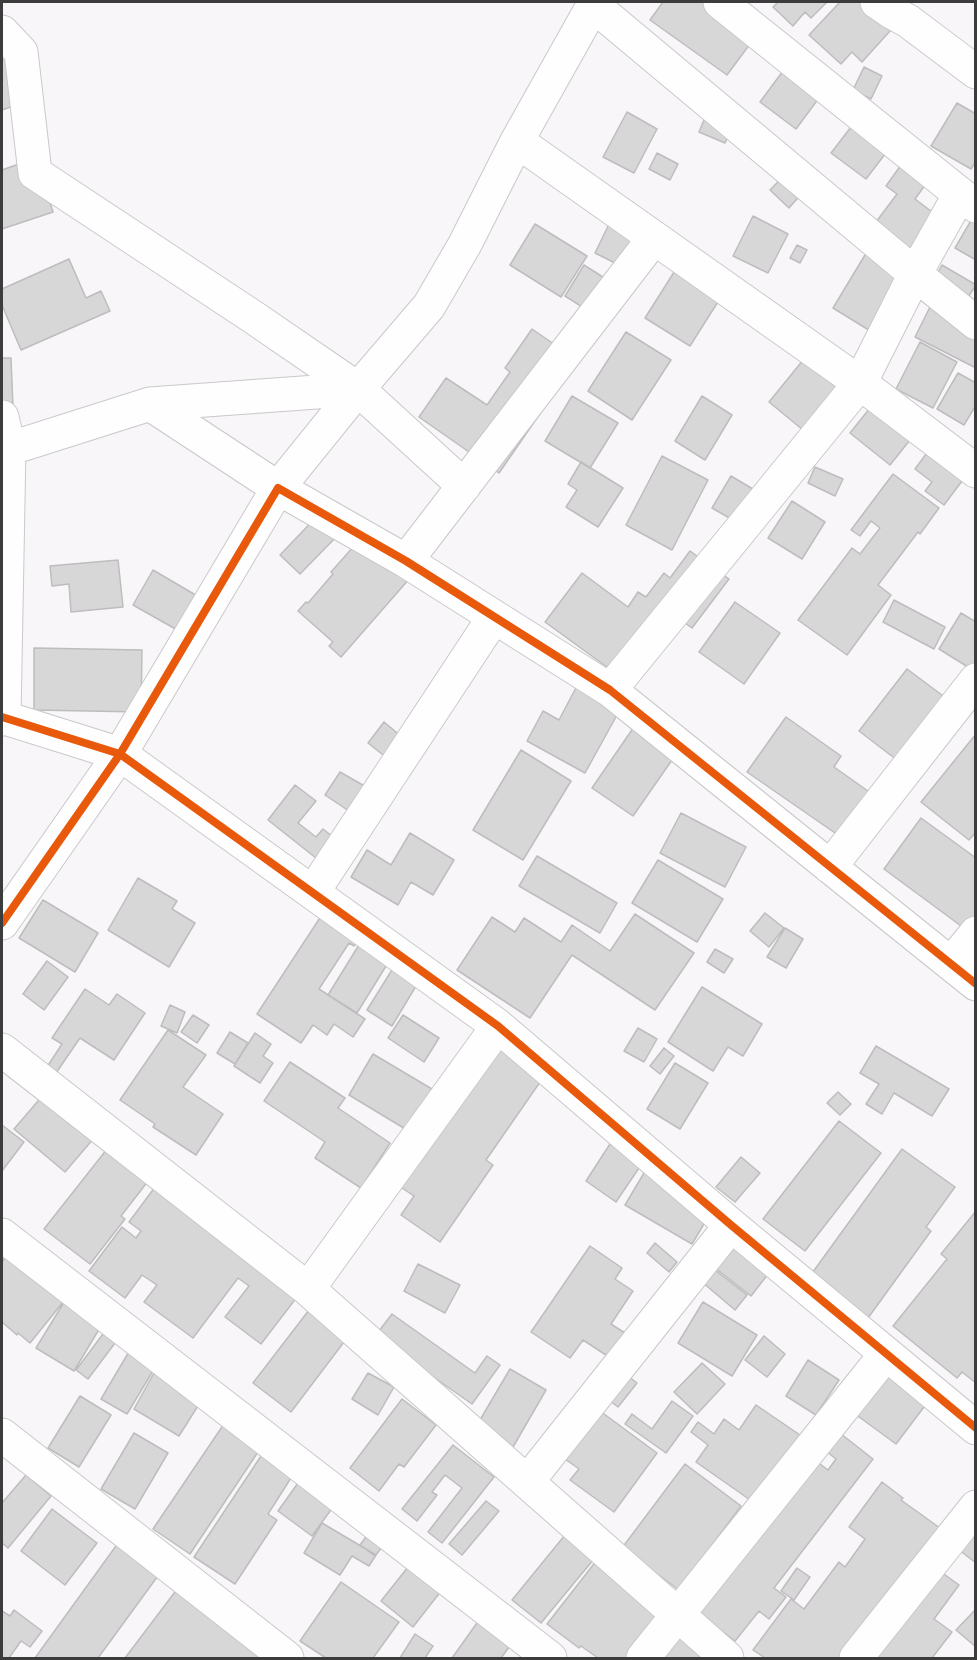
<!DOCTYPE html>
<style>
body{margin:0}
#map{position:relative;width:977px;height:1660px;overflow:hidden;background:#f8f6f8;font-family:"Crimson Pro",serif}
canvas{display:block}
.frame{position:absolute;inset:0;border:3px solid #3d3c3d;pointer-events:none}
</style>
<div id="map">
<canvas width="977" height="1660"></canvas>
<div class="frame"></div>
</div>
<script>
const g = document.querySelector('canvas').getContext('2d');
g.lineJoin = 'round';
function fillPath(path, color) { g.fillStyle = color; g.fill(path, 'evenodd'); }
const poly = rows => new Path2D(rows.map(r => 'M' + r).join(''));
function stroke(path, color, width, dash) { g.strokeStyle = color; g.lineWidth = width; g.lineCap = dash ? 'butt' : 'round'; g.setLineDash(dash || []); g.stroke(path); }
const building = poly([
 [663,2,740,2,767,21,727,75,650,20,663,2],
 [778,2,827,2,811,18,805,12,793,26,773,7,778,2],
 [840,2,878,2,899,21,862,62,852,52,841,64,809,35,840,2],
 [800,48,836,75,796,129,760,102,800,48],
 [8,52,25,102,2,110,2,54,8,52],
 [864,67,882,76,871,99,853,90,864,67],
 [712,101,738,112,725,143,699,132,712,101],
 [957,103,976,114,976,161,971,169,931,146,957,103],
 [627,112,657,129,634,173,603,157,627,112],
 [858,118,892,145,866,179,831,153,858,118],
 [657,153,678,164,670,180,649,169,657,153],
 [36,158,53,212,2,229,2,170,36,158],
 [906,158,931,177,915,199,956,230,929,267,873,226,897,194,886,186,906,158],
 [794,165,812,182,789,208,770,190,794,165],
 [976,212,976,260,955,248,976,212],
 [753,216,788,234,768,273,733,256,753,216],
 [610,222,640,237,625,268,595,253,610,222],
 [535,224,587,256,561,297,510,265,535,224],
 [797,245,807,250,800,263,790,258,797,245],
 [871,245,910,269,872,332,833,308,871,245],
 [69,259,86,298,101,291,110,311,21,350,2,305,2,289,69,259],
 [584,265,625,291,606,322,565,296,584,265],
 [942,265,976,285,965,302,932,283,942,265],
 [676,269,721,297,690,346,645,318,676,269],
 [930,307,976,331,976,368,915,337,930,307],
 [532,329,577,360,499,473,419,417,446,378,487,405,510,372,505,368,532,329],
 [626,332,671,360,632,420,588,391,626,332],
 [920,342,957,362,933,408,896,389,920,342],
 [808,354,859,395,820,444,769,402,808,354],
 [2,358,11,358,13,407,2,407,2,358],
 [958,373,976,383,976,405,964,425,937,409,958,373],
 [572,396,618,423,590,468,545,441,572,396],
 [702,396,732,415,705,460,675,441,702,396],
 [874,403,914,435,890,465,850,433,874,403],
 [935,442,971,469,944,505,925,491,932,482,915,469,935,442],
 [662,456,708,480,672,550,626,525,662,456],
 [581,462,623,488,598,527,566,507,577,490,568,484,581,462],
 [815,467,843,479,835,496,808,483,815,467],
 [893,474,939,508,920,534,918,532,878,585,891,595,847,655,798,620,852,548,860,554,880,528,871,521,860,536,851,530,893,474],
 [731,476,773,501,754,532,712,508,731,476],
 [792,501,825,522,802,559,768,538,792,501],
 [322,511,343,530,300,574,280,555,322,511],
 [362,537,410,578,341,657,329,646,333,642,298,611,306,602,308,603,333,574,331,572,362,537],
 [690,551,729,579,692,628,681,620,633,686,545,622,582,573,628,607,638,592,646,597,664,573,670,578,690,551],
 [118,560,123,607,71,612,69,584,52,586,50,566,118,560],
 [153,570,199,597,179,631,133,605,153,570],
 [894,600,945,627,934,649,883,622,894,600],
 [735,602,780,633,744,684,699,652,735,602],
 [961,613,976,622,976,672,939,649,961,613],
 [34,648,142,650,141,712,34,710,34,648],
 [907,669,958,707,910,770,859,731,907,669],
 [579,682,622,706,585,773,527,741,543,711,559,720,579,682],
 [786,717,841,756,834,767,892,808,861,851,747,772,786,717],
 [638,721,679,750,633,816,592,788,638,721],
 [384,722,408,742,392,762,368,743,384,722],
 [976,734,976,832,969,840,921,802,976,734],
 [521,750,571,781,523,860,473,830,521,750],
 [340,772,368,788,352,813,325,795,340,772],
 [295,785,316,801,298,823,316,837,323,829,338,841,321,862,268,820,295,785],
 [681,813,746,847,725,887,660,853,681,813],
 [921,818,976,858,976,937,884,869,921,818],
 [410,833,454,860,433,895,411,882,398,905,351,877,367,850,391,865,410,833],
 [537,856,617,903,600,933,519,886,537,856],
 [658,860,723,899,697,942,632,903,658,860],
 [138,878,177,901,172,909,195,923,169,967,108,930,138,878],
 [43,900,98,933,75,972,19,938,43,900],
 [329,904,365,928,354,946,349,943,319,989,365,1019,353,1037,334,1024,327,1035,313,1025,301,1043,257,1014,329,904],
 [765,913,784,928,769,947,750,931,765,913],
 [635,914,694,953,655,1010,572,955,530,1018,457,970,492,917,515,932,524,918,561,942,572,925,610,951,635,914],
 [785,928,803,939,786,968,767,957,785,928],
 [362,940,391,958,357,1013,328,995,362,940],
 [715,949,733,959,724,973,707,962,715,949],
 [47,961,68,977,44,1010,23,994,47,961],
 [395,965,419,981,392,1026,367,1010,395,965],
 [702,987,762,1024,743,1056,728,1047,713,1071,668,1042,702,987],
 [85,989,109,1005,117,994,145,1013,114,1060,80,1038,56,1073,47,1067,62,1044,52,1038,85,989],
 [170,1005,185,1012,177,1033,161,1026,170,1005],
 [193,1015,209,1025,197,1043,181,1032,193,1015],
 [403,1015,439,1038,424,1062,388,1038,403,1015],
 [638,1028,657,1039,644,1062,624,1051,638,1028],
 [168,1030,206,1055,183,1087,223,1114,196,1155,153,1127,155,1124,120,1100,168,1030],
 [230,1032,248,1043,235,1064,217,1053,230,1032],
 [255,1033,271,1044,263,1056,273,1063,260,1083,234,1066,255,1033],
 [494,1036,547,1072,486,1160,493,1165,440,1242,401,1215,414,1196,393,1182,494,1036],
 [876,1046,949,1089,932,1116,894,1093,882,1114,866,1104,879,1084,860,1073,876,1046],
 [664,1048,674,1056,660,1074,650,1066,664,1048],
 [373,1054,432,1089,407,1130,349,1095,373,1054],
 [290,1062,345,1098,338,1108,390,1143,361,1188,315,1158,325,1142,264,1101,290,1062],
 [675,1063,708,1083,680,1129,647,1109,675,1063],
 [838,1092,851,1104,840,1115,827,1103,838,1092],
 [44,1094,94,1138,65,1172,14,1129,44,1094],
 [839,1121,881,1153,805,1251,763,1219,839,1121],
 [2,1125,24,1142,2,1171,2,1125],
 [111,1144,152,1176,121,1216,125,1219,90,1264,44,1229,111,1144],
 [610,1144,641,1165,616,1202,586,1181,610,1144],
 [902,1149,955,1187,926,1227,931,1231,868,1318,810,1276,902,1149],
 [741,1157,760,1173,735,1202,716,1187,741,1157],
 [647,1168,714,1207,692,1244,625,1205,647,1168],
 [161,1179,310,1280,261,1344,225,1317,249,1286,238,1278,193,1338,144,1302,157,1285,142,1275,125,1298,89,1271,122,1227,136,1238,141,1231,129,1222,161,1179],
 [976,1211,976,1383,962,1372,957,1378,893,1326,947,1259,941,1254,976,1211],
 [740,1224,782,1256,751,1296,710,1264,740,1224],
 [655,1243,677,1262,669,1272,647,1253,655,1243],
 [590,1246,622,1268,615,1279,633,1291,611,1324,625,1333,609,1357,583,1340,570,1358,531,1332,590,1246],
 [11,1250,68,1296,30,1343,18,1333,17,1335,2,1322,2,1262,11,1250],
 [706,1263,747,1295,735,1310,695,1276,706,1263],
 [418,1264,460,1285,445,1313,404,1291,418,1264],
 [66,1299,104,1321,74,1371,36,1348,66,1299],
 [703,1302,757,1335,732,1376,678,1343,703,1302],
 [309,1310,347,1338,291,1412,253,1383,309,1310],
 [392,1314,475,1373,487,1356,500,1365,472,1404,375,1336,392,1314],
 [103,1334,115,1343,88,1379,76,1370,103,1334],
 [764,1336,785,1354,767,1377,745,1360,764,1336],
 [130,1350,156,1366,127,1414,101,1399,130,1350],
 [808,1360,839,1380,816,1415,786,1396,808,1360],
 [702,1363,725,1384,697,1414,674,1392,702,1363],
 [510,1369,546,1390,513,1447,477,1425,510,1369],
 [882,1369,927,1403,896,1444,851,1411,882,1369],
 [620,1370,637,1383,618,1407,601,1394,620,1370],
 [154,1373,201,1401,179,1436,134,1409,154,1373],
 [368,1373,394,1387,378,1415,352,1399,368,1373],
 [80,1396,111,1415,79,1467,48,1448,80,1396],
 [402,1399,436,1425,404,1467,399,1464,379,1491,350,1468,402,1399],
 [672,1401,693,1416,666,1453,625,1424,632,1414,652,1429,672,1401],
 [756,1405,800,1435,753,1502,696,1462,708,1445,691,1432,698,1422,714,1434,724,1419,739,1430,756,1405],
 [600,1411,657,1453,614,1512,570,1480,579,1469,565,1459,600,1411],
 [230,1415,266,1440,190,1554,153,1529,230,1415],
 [836,1430,873,1459,774,1588,786,1597,769,1619,759,1611,735,1641,694,1610,812,1458,828,1470,836,1459,822,1448,836,1430],
 [134,1433,168,1453,135,1509,101,1489,134,1433],
 [453,1445,494,1477,442,1543,428,1532,462,1488,445,1475,432,1492,437,1495,417,1521,402,1509,453,1445],
 [267,1447,298,1467,268,1514,277,1520,235,1584,194,1557,267,1447],
 [685,1464,741,1506,679,1590,622,1548,685,1464],
 [26,1475,51,1496,8,1548,2,1543,2,1503,26,1475],
 [303,1476,338,1500,312,1536,278,1511,303,1476],
 [882,1482,903,1498,901,1500,940,1528,845,1658,765,1658,753,1650,791,1599,804,1609,839,1562,845,1567,865,1539,849,1527,882,1482],
 [486,1501,499,1511,462,1555,449,1544,486,1501],
 [52,1509,97,1543,65,1585,21,1551,52,1509],
 [976,1520,976,1563,954,1546,976,1520],
 [322,1523,376,1555,369,1566,352,1556,340,1575,304,1553,322,1523],
 [574,1524,603,1548,541,1623,512,1600,574,1524],
 [371,1530,387,1541,375,1556,360,1545,371,1530],
 [121,1539,163,1569,98,1658,35,1658,121,1539],
 [604,1551,674,1605,632,1658,598,1658,581,1646,579,1648,547,1624,604,1551],
 [420,1552,445,1586,413,1627,381,1601,420,1552],
 [797,1568,810,1577,794,1600,781,1591,797,1568],
 [937,1569,959,1585,934,1619,952,1632,932,1658,871,1658,937,1569],
 [341,1582,399,1622,373,1658,326,1658,300,1641,341,1582],
 [181,1584,263,1658,125,1658,181,1584],
 [487,1609,520,1632,501,1658,452,1658,487,1609],
 [976,1609,976,1647,956,1630,976,1609],
 [14,1610,42,1631,30,1647,21,1641,9,1658,2,1658,2,1611,10,1616,14,1610],
 [674,1627,713,1658,651,1658,674,1627],
 [415,1634,433,1646,425,1658,400,1658,415,1634]
]);
const minor = poly([
 [595,2,517,141,860,383,976,471],
 [720,2,960,194],
 [877,2,890,11,908,21,976,72],
 [593,5,915,274,860,383,610,690],
 [2,32,21,52,35,173,253,317,358,389,464,486],
 [976,206,960,194,915,274,976,323],
 [150,404,358,389,429,306,465,244,517,141],
 [2,417,9,448,4,718,2,719],
 [2,451,150,404,278,488,358,389],
 [406,561,654,238],
 [2,717,120,754,498,1026,731,1225,976,1428],
 [830,867,976,680],
 [313,892,494,617],
 [2,923,120,754,278,488,406,561,610,690,976,984],
 [951,964,976,933],
 [2,1050,308,1289,727,1658],
 [2,1235,550,1658],
 [308,1289,498,1026],
 [2,1435,287,1658],
 [527,1482,731,1225],
 [643,1658,886,1354],
 [856,1658,976,1507]
]);
const cycleway = poly([
 [2,717,120,754,498,1026,731,1225,976,1428],
 [2,923,120,754,278,488,406,561,610,690,976,984]
]);
fillPath(building, '#d8d7d8');
stroke(building, '#bebcbe', 1.5);
stroke(minor, '#c9c8ca', 35);
stroke(minor, '#fefefe', 33);
stroke(cycleway, '#e8590c', 8);
</script>
